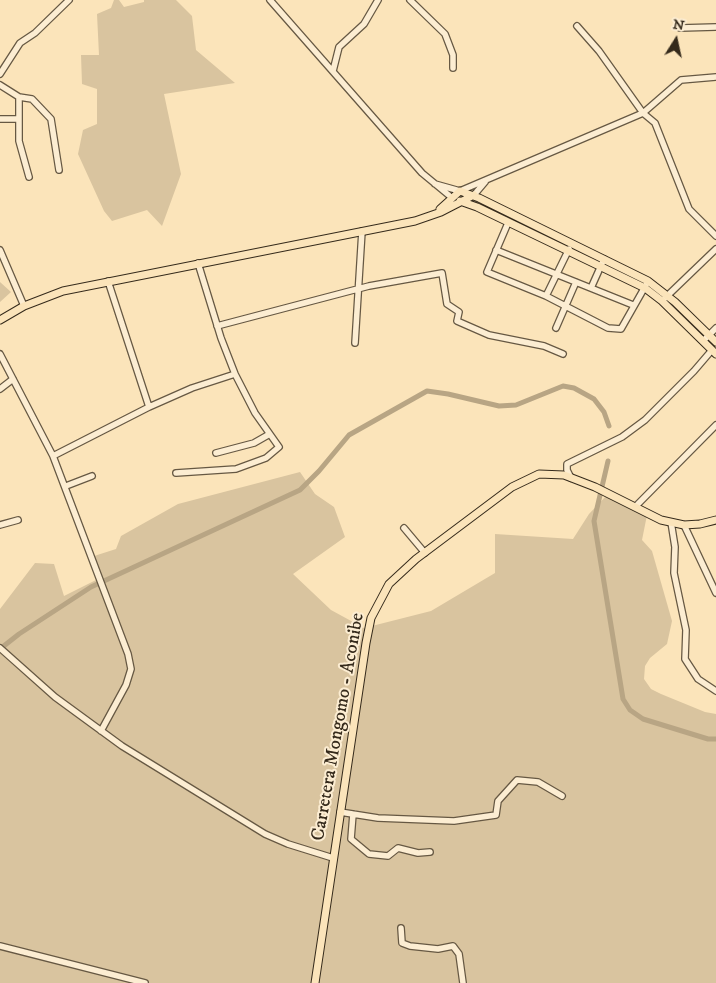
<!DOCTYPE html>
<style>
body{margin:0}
#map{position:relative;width:716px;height:983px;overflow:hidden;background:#fbe4ba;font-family:"IM FELL DW Pica",serif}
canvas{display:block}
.north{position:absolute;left:651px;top:15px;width:50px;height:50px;-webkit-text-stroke:4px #fcedd2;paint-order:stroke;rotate:10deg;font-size:14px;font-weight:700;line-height:20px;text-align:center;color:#352a1b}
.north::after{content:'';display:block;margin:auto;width:18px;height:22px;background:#352a1b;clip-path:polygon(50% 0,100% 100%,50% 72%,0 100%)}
</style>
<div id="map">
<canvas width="716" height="983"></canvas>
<div class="north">N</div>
</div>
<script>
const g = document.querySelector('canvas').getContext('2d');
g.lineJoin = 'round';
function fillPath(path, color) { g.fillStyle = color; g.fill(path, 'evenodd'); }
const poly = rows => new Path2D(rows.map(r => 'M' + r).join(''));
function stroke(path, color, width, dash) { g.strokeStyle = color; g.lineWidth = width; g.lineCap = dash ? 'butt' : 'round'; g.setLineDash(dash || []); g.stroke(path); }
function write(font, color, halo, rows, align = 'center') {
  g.font = font + ' "IM FELL DW Pica",serif'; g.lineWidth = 4; g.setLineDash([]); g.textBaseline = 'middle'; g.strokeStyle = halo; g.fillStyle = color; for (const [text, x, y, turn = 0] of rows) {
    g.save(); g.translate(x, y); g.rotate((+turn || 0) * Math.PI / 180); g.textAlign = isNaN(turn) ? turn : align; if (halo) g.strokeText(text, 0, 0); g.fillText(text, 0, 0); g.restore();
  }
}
const green = poly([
 [114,0,119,0,124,7,144,2,144,0,176,0,192,16,196,50,235,83,164,94,181,174,162,226,147,210,112,221,104,211,78,154,83,130,97,124,97,89,82,84,81,55,99,55,97,14,111,8],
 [0,282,11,292,0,302],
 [300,472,315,494,334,507,345,537,293,574,331,610,364,628,431,611,495,573,495,534,573,539,589,514,607,495,647,515,642,540,652,551,672,621,667,644,650,658,645,666,644,679,651,689,661,694,705,712,716,714,716,983,0,983,0,609,35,563,54,564,64,596,98,579,91,557,116,549,121,536,178,504]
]);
const canal = poly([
 [608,461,594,521,623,699,630,710,643,719,708,739,716,739],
 [0,649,19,634,91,587,300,490,319,471,349,435,427,391,448,394,499,406,516,405,563,386,574,388,594,399,604,412,609,426]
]);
const minor = poly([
 [270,0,422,173,451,197],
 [410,0,445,34,453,55,453,68],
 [577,26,599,51,643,113,655,123,689,209,716,236],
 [680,28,716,27],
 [333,71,339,47,364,24,378,0],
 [0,74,20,43,35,33,69,0],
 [0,85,19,97,32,99,51,119,59,170],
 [19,97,19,141,29,177],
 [0,119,17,119],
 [435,184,460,191,643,113,681,80,716,77],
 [474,195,485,182],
 [508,223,487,272,546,296,608,328,621,329,646,285],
 [0,250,24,306],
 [496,250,633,305],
 [108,281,149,407],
 [591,288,604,259],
 [546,296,569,249],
 [665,298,716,249],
 [217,326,369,286,442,273,447,304,459,312,457,321,489,335,544,346,563,354],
 [556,328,576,282],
 [703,341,716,328],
 [355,343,362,231],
 [0,354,53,456,128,654,131,669,126,685,101,731],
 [0,389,13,379],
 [216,453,254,443,268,435],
 [53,456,149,407,192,388,235,374],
 [176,473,236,469,266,458,279,447,255,413,235,374,221,338,198,263],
 [571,478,567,470,567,464,622,437,645,420,694,371,712,350],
 [66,486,92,476],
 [635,507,716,425],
 [671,522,675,547,674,573,686,630,685,659,698,679,716,691],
 [0,525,18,520],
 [684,525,716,593],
 [404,528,425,553],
 [0,648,55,697,122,746,265,834,288,844,333,858],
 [340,812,378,818,454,821,496,815,498,801,517,780,538,782,562,796],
 [353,814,351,839,369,854,388,856,398,848,418,853,430,852],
 [401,928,402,943,410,946,438,949,453,946,459,954,463,983],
 [0,946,145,983]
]);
const major = poly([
 [460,201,477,207,645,288,662,301,716,354],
 [440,209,460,191,479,198,648,281,675,302,716,342],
 [0,320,24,306,63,291,415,221,441,212,474,195],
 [315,983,366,643,371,618,389,584,416,559,512,487,539,474,564,475,595,487,661,520,684,525,700,524,716,520]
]);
const streetNames = [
 ["Carretera Mongomo - Aconibe",339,727,-80]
];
fillPath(green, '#d9c49f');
stroke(canal, '#b8a584', 5);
stroke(minor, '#665843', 8);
stroke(major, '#352a1b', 9);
stroke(minor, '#fcedd2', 5.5);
stroke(major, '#fbe4ba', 7);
write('19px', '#352a1b', '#fcedd2', streetNames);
</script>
